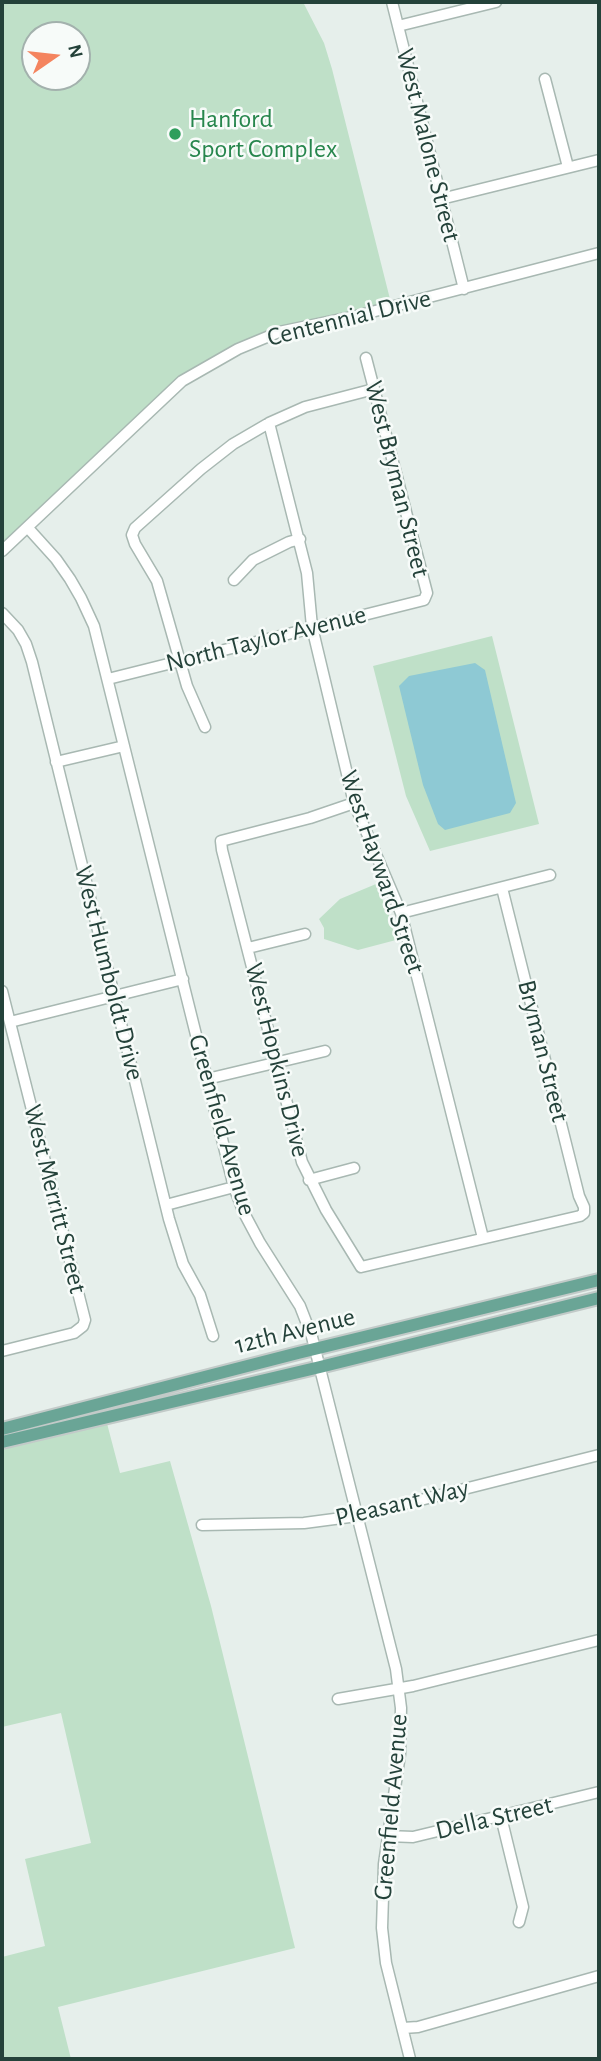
<!DOCTYPE html>
<style>
body{margin:0}
#map{position:relative;width:601px;height:2061px;overflow:hidden;background:#e6efeb;font-family:"Alegreya Sans",sans-serif}
canvas{display:block}
.frame{position:absolute;inset:0;border:4px solid #24423a;pointer-events:none}
.north{position:absolute;left:21px;top:21px;width:70px;height:70px;box-sizing:border-box;background:#f7fbf9;border:2px solid #a3b1ad;border-radius:50%;rotate:76deg;font-size:19px;font-weight:700;line-height:28px;text-align:center;color:#24423a}
.north::after{content:'';display:block;margin:auto;width:24px;height:32px;background:#f4845f;clip-path:polygon(50% 0,100% 100%,50% 72%,0 100%)}
</style>
<div id="map">
<canvas width="601" height="2061"></canvas>
<div class="frame"></div>
<div class="north">N</div>
</div>
<script>
const g = document.querySelector('canvas').getContext('2d');
g.lineJoin = 'round';
function fillPath(path, color) { g.fillStyle = color; g.fill(path, 'evenodd'); }
const poly = rows => new Path2D(rows.map(r => 'M' + r).join(''));
function stroke(path, color, width, dash) { g.strokeStyle = color; g.lineWidth = width; g.lineCap = dash ? 'butt' : 'round'; g.setLineDash(dash || []); g.stroke(path); }
function write(font, color, halo, rows, align = 'center') {
  g.font = font + ' "Alegreya Sans",sans-serif'; g.lineWidth = 5; g.setLineDash([]); g.textBaseline = 'middle'; g.strokeStyle = halo; g.fillStyle = color; for (const [text, x, y, turn = 0] of rows) {
    g.save(); g.translate(x, y); g.rotate((+turn || 0) * Math.PI / 180); g.textAlign = isNaN(turn) ? turn : align; if (halo) g.strokeText(text, 0, 0); g.fillText(text, 0, 0); g.restore();
  }
}
const green = poly([
 [2,2,303,2,324,43,332,69,392,307,279,332,182,382,2,550],
 [35,35,77,35,77,77,35,77],
 [492,636,539,824,430,851,406,796,373,666],
 [376,884,390,918,396,940,358,950,324,939,324,928,319,919,340,899],
 [104,1412,120,1473,170,1461,211,1606,295,1948,58,2007,71,2059,2,2059,2,1957,45,1946,25,1859,91,1843,61,1713,2,1727,2,1436]
]);
const water = poly([
 [475,663,485,670,516,803,510,813,445,830,438,824,423,785,399,686,409,676]
]);
const minor = poly([
 [392,2,464,289],
 [398,26,496,2],
 [545,79,568,167],
 [441,199,599,160],
 [269,423,307,573,312,627,354,803,401,913,483,1238],
 [28,528,56,559,70,579,81,598,94,626,234,1187,244,1213,260,1243,300,1306,312,1337,396,1669,401,1708,400,1754,384,1864,382,1928,386,1963,410,2059],
 [2,551,182,381,238,349,279,332,356,316,599,253],
 [234,580,253,560,289,542,300,539],
 [2,613,18,630,26,644,32,662,169,1219,183,1264,200,1295,213,1336],
 [108,679,424,600,427,593,366,358],
 [205,727,187,686,157,581,135,544,132,535,135,528,201,469,233,444,269,423,305,407,374,389],
 [56,762,124,746],
 [354,803,310,818,221,841,222,850,302,1162,326,1210,361,1267,580,1216,584,1213,584,1207,579,1196,502,888],
 [401,913,550,875],
 [248,948,305,934],
 [2,991,85,1320,83,1326,74,1333,2,1351],
 [10,1022,183,979],
 [207,1079,325,1051],
 [309,1180,354,1168],
 [166,1205,234,1187],
 [202,1525,304,1523,357,1516,599,1455],
 [338,1699,413,1686,599,1640],
 [501,1817,523,1907,519,1922],
 [387,1836,413,1837,599,1792],
 [403,2028,418,2027,599,1976]
]);
const major = poly([
 [2,1429,298,1353,599,1280],
 [2,1442,320,1367,599,1298]
]);
const markers = [
 [175,134,7,"#2e9e5b"]
];
const leisureNames = [
 ["Hanford",189,119],
 ["Sport Complex",189,149]
];
const streetNames = [
 ["West Malone Street",428,145,76],
 ["Centennial Drive",349,318,-14],
 ["West Bryman Street",397,479,76],
 ["North Taylor Avenue",266,639,-14],
 ["West Hayward Street",382,872,71],
 ["West Humboldt Drive",109,973,76],
 ["Bryman Street",543,1051,76],
 ["West Hopkins Drive",277,1060,76],
 ["Greenfield Avenue",222,1125,74],
 ["West Merritt Street",55,1199,76],
 ["12th Avenue",295,1331,-14],
 ["Pleasant Way",402,1503,-13],
 ["Greenfield Avenue",391,1807,-85],
 ["Della Street",494,1818,-13]
];
fillPath(green, '#bfe0c8');
fillPath(water, '#8ec9d4');
stroke(minor, '#a8b8b2', 13);
stroke(major, '#c2cac8', 16);
stroke(minor, '#fff', 10);
stroke(major, '#6aa596', 12);
for (const [x, y, r, color] of markers) { const dot = new Path2D(); dot.arc(x, y, r, 0, 2 * Math.PI); g.fillStyle = color; g.fill(dot); stroke(dot, '#f7fbf9', 2.5); }
write('26px', '#27864d', '#f7fbf9', leisureNames, 'left');
write('26px', '#24423a', '#f7fbf9', streetNames);
</script>
